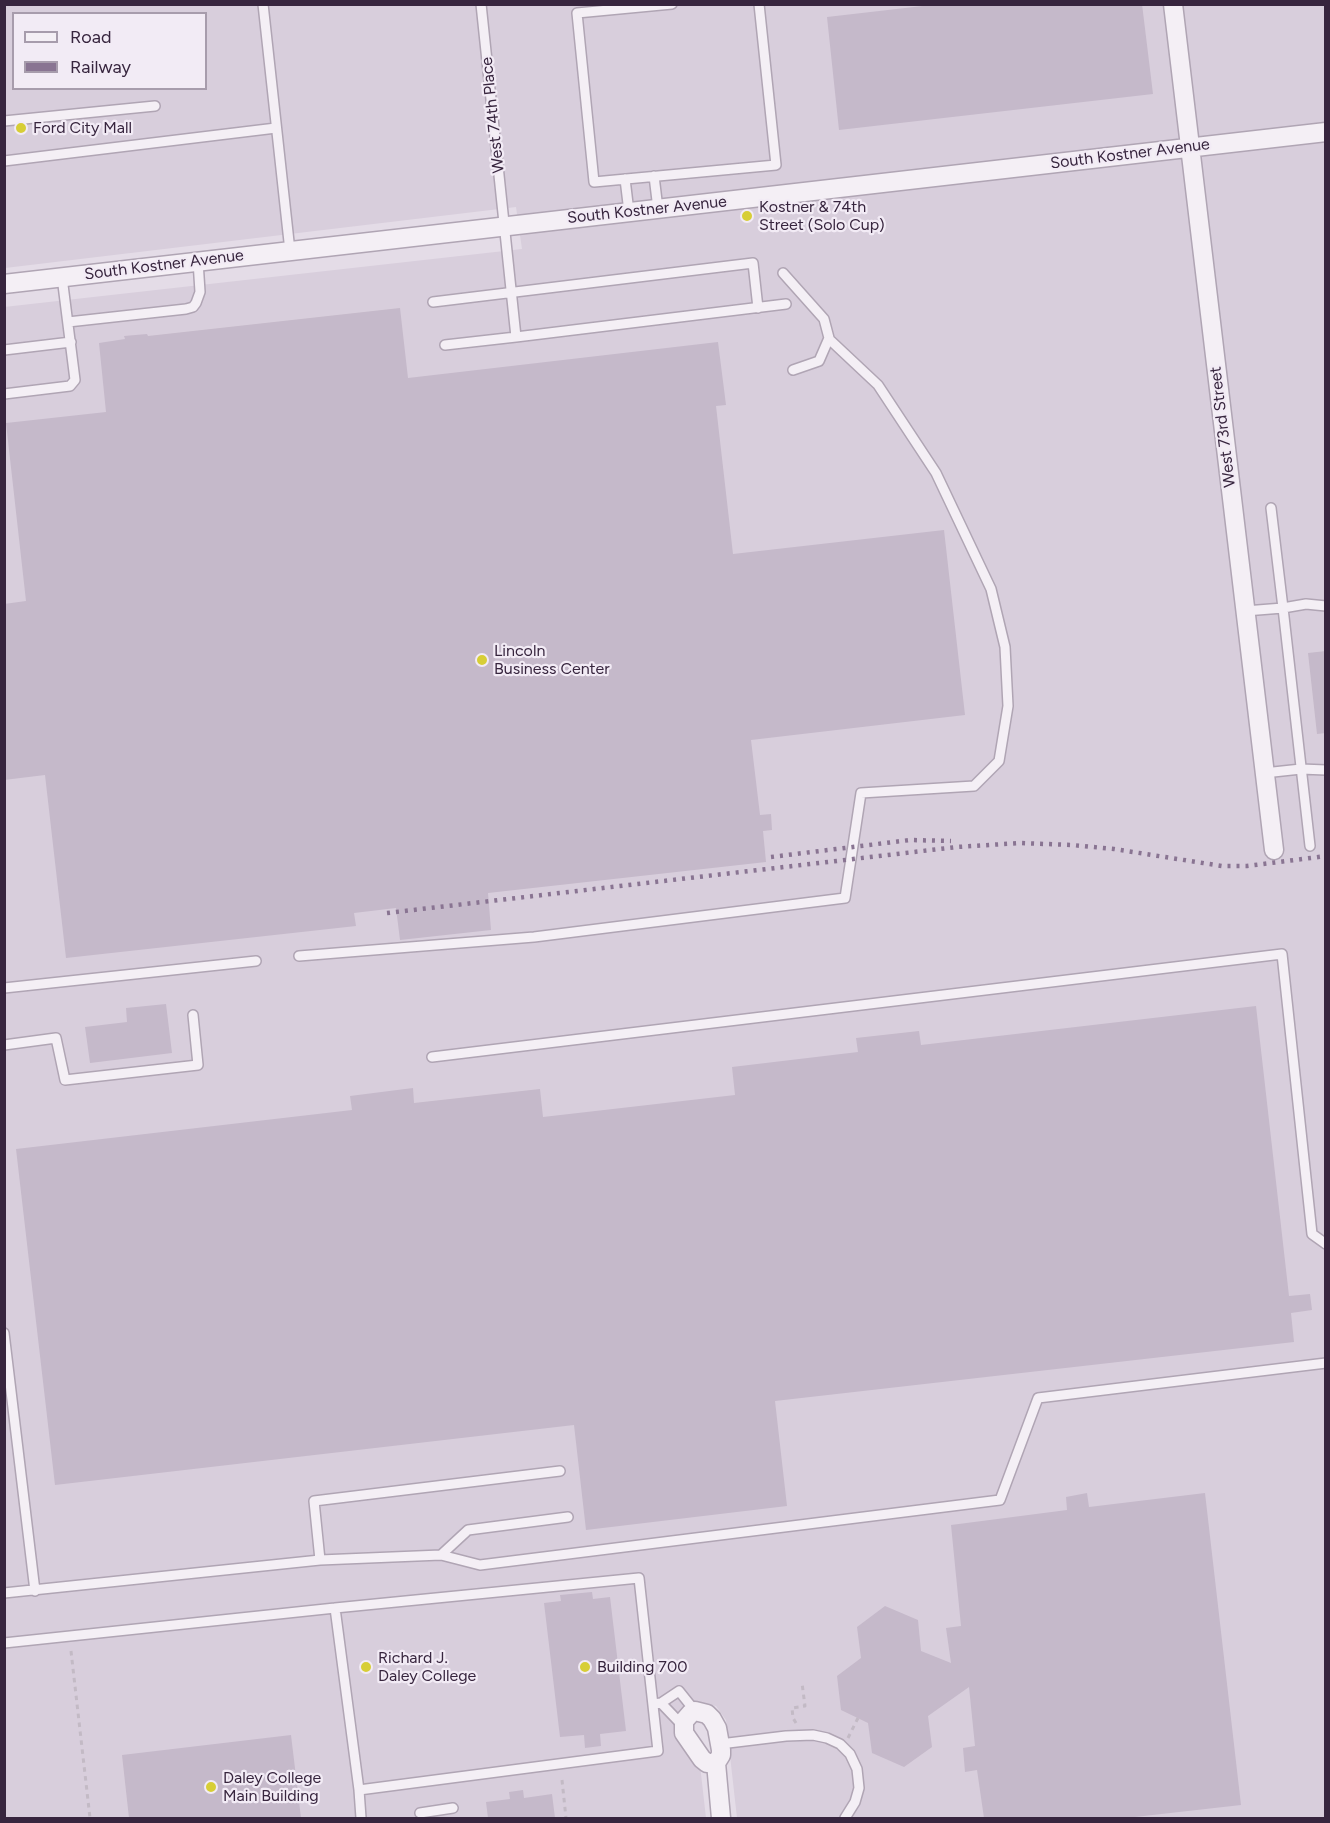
<!DOCTYPE html>
<style>
body{margin:0}
#map{position:relative;width:1330px;height:1823px;overflow:hidden;background:#e4dce7;font-family:Figtree,sans-serif}
canvas{display:block}
.frame{position:absolute;inset:0;border:6px solid #37253e;pointer-events:none}
.legend{position:absolute;left:12px;top:12px;width:195px;height:78px;box-sizing:border-box;background:#f2ebf5;border:2px solid #a79cac;margin:0;padding:8px 10px;list-style:none;font-size:18px;color:#37253e}
.legend li{display:flex;align-items:center;gap:12px;height:30px}
.legend b{width:30px;border:2px solid #a79cac}
</style>
<div id="map">
<canvas width="1330" height="1823"></canvas>
<div class="frame"></div>
<ul class="legend">
<li><b style="height:8px;background:#f4eff5"></b>Road</li>
<li><b style="height:8px;background:#897492"></b>Railway</li>
</ul>
</div>
<script>
const g = document.querySelector('canvas').getContext('2d');
g.lineJoin = 'round';
function fillPath(path, color) { g.fillStyle = color; g.fill(path, 'evenodd'); }
const poly = rows => new Path2D(rows.map(r => 'M' + r).join(''));
function stroke(path, color, width, dash) { g.strokeStyle = color; g.lineWidth = width; g.lineCap = dash ? 'butt' : 'round'; g.setLineDash(dash || []); g.stroke(path); }
function write(font, color, halo, rows, align = 'center') {
  g.font = font + ' Figtree,sans-serif'; g.lineWidth = 4.5; g.setLineDash([]); g.textBaseline = 'middle'; g.strokeStyle = halo; g.fillStyle = color; for (const [text, x, y, turn = 0] of rows) {
    g.save(); g.translate(x, y); g.rotate((+turn || 0) * Math.PI / 180); g.textAlign = isNaN(turn) ? turn : align; if (halo) g.strokeText(text, 0, 0); g.fillText(text, 0, 0); g.restore();
  }
}
const built = poly([
 [5,5,1325,5,1325,1818,737,1818,726,1720,716,1706,698,1702,684,1707,678,1715,675,1726,675,1734,700,1765,706,1818,5,1818,4,307,522,249,516,207,5,268],
 [14,14,206,14,206,88,14,88]
]);
const building = poly([
 [940,4,1142,4,1153,94,839,130,827,17],
 [400,308,408,378,718,342,726,405,716,406,733,554,944,530,965,715,751,740,760,815,771,814,772,830,763,831,766,862,488,893,491,930,400,940,396,908,354,913,356,926,66,958,45,775,4,780,4,604,26,601,6,423,106,412,99,343,125,339,124,336,147,334,148,336],
 [1326,651,1326,733,1317,734,1308,653],
 [166,1004,172,1053,90,1063,85,1027,127,1022,126,1008],
 [1256,1006,1289,1296,1310,1294,1312,1310,1291,1313,1294,1342,775,1401,787,1506,586,1530,574,1425,55,1485,16,1149,352,1110,350,1096,413,1088,414,1103,540,1089,543,1117,735,1095,732,1067,858,1052,856,1038,919,1031,921,1045],
 [1087,1493,1089,1507,1205,1493,1241,1805,1126,1818,984,1818,977,1770,965,1772,963,1748,975,1746,969,1687,928,1716,932,1747,904,1767,872,1753,868,1723,841,1710,837,1676,861,1658,857,1627,885,1606,918,1620,921,1651,951,1663,946,1628,961,1626,951,1525,1067,1510,1066,1497],
 [592,1592,593,1599,610,1597,626,1731,600,1734,601,1746,585,1748,584,1735,560,1737,544,1603,561,1601,560,1595],
 [291,1735,301,1818,129,1818,122,1755],
 [523,1790,524,1798,552,1794,555,1818,488,1818,486,1802,510,1799,509,1792]
]);
const path = poly([
 [71,1651,90,1818],
 [796,1723,793,1718,792,1708,805,1706,802,1683],
 [848,1738,858,1718],
 [562,1780,566,1818]
]);
const lane = poly([
 [263,4,290,251],
 [481,4,516,337,786,304],
 [672,4,577,13,594,182,776,165,759,4],
 [4,121,155,106],
 [4,161,276,128],
 [654,176,658,209],
 [625,179,629,212],
 [783,273,824,319,829,338,819,361,793,370],
 [433,302,753,263,758,308],
 [68,322,186,309,193,307,196,303,200,292,198,261],
 [445,345,516,337],
 [4,350,71,342],
 [4,394,70,386,75,380,62,277],
 [1245,611,1283,608,1271,508],
 [1264,773,1301,769,1326,770],
 [1310,846,1283,608,1306,604,1326,606],
 [299,956,534,937,845,898,861,793,974,786,999,761,1008,706,1005,647,991,589,936,473,878,385,829,339],
 [4,988,256,961],
 [4,1045,56,1038,65,1080,198,1065,193,1015],
 [432,1057,1282,954,1312,1234,1326,1244],
 [4,1333,35,1591],
 [441,1555,468,1530,568,1517],
 [320,1560,441,1555,480,1565,1000,1500,1038,1398,1326,1363],
 [4,1593,320,1560,314,1501,560,1471],
 [4,1643,335,1608,639,1578,658,1751,359,1790,335,1608],
 [661,1703,683,1726],
 [653,1704,661,1703,679,1691,695,1711],
 [720,1744,786,1736,813,1735,827,1738,840,1744,850,1754,857,1769,859,1788,855,1802,845,1818],
 [359,1790,361,1818],
 [420,1813,453,1808]
]);
const street = poly([
 [1173,4,1274,850],
 [4,284,1326,132],
 [716,1763,707,1763,702,1759,684,1733,684,1721,691,1713,695,1711,707,1714,712,1719,717,1728,721,1750,721,1755,716,1763,721,1818]
]);
const rail = poly([
 [771,857,910,840,951,841],
 [387,913,957,847,1020,843,1072,845,1114,849,1222,866,1247,866,1326,856]
]);
const markers = [
 [21,128,6,"#d7ce36"],
 [747,216,6,"#d7ce36"],
 [482,660,6,"#d7ce36"],
 [366,1667,6,"#d7ce36"],
 [585,1667,6,"#d7ce36"],
 [211,1787,6,"#d7ce36"]
];
const streetNames = [
 ["West 74th Place",493,115,-96],
 ["South Kostner Avenue",1130,154,-7],
 ["South Kostner Avenue",647,210,-6],
 ["South Kostner Avenue",164,265,-7],
 ["West 73rd Street",1223,427,-97]
];
const poiNames = [
 ["Ford City Mall",33,128],
 ["Kostner & 74th",759,207],
 ["Street (Solo Cup)",759,225],
 ["Lincoln",494,651],
 ["Business Center",494,669],
 ["Richard J.",378,1658],
 ["Daley College",378,1676],
 ["Building 700",597,1667],
 ["Daley College",223,1778],
 ["Main Building",223,1796]
];
fillPath(built, '#d8cedc');
fillPath(building, '#c5b9ca');
stroke(lane, '#b0a5b4', 12);
stroke(street, '#b0a5b4', 21);
stroke(path, '#c3bac5', 3, [4.5, 4.5]);
stroke(lane, '#f4eff5', 9);
stroke(street, '#f4eff5', 18);
stroke(rail, '#897492', 4.5, [3, 6]);
for (const [x, y, r, color] of markers) { const dot = new Path2D(); dot.arc(x, y, r, 0, 2 * Math.PI); g.fillStyle = color; g.fill(dot); stroke(dot, '#f2ebf5', 2); }
write('16px', '#37253e', '#f2ebf5', streetNames);
write('16px', '#37253e', '#f2ebf5', poiNames, 'left');
</script>
